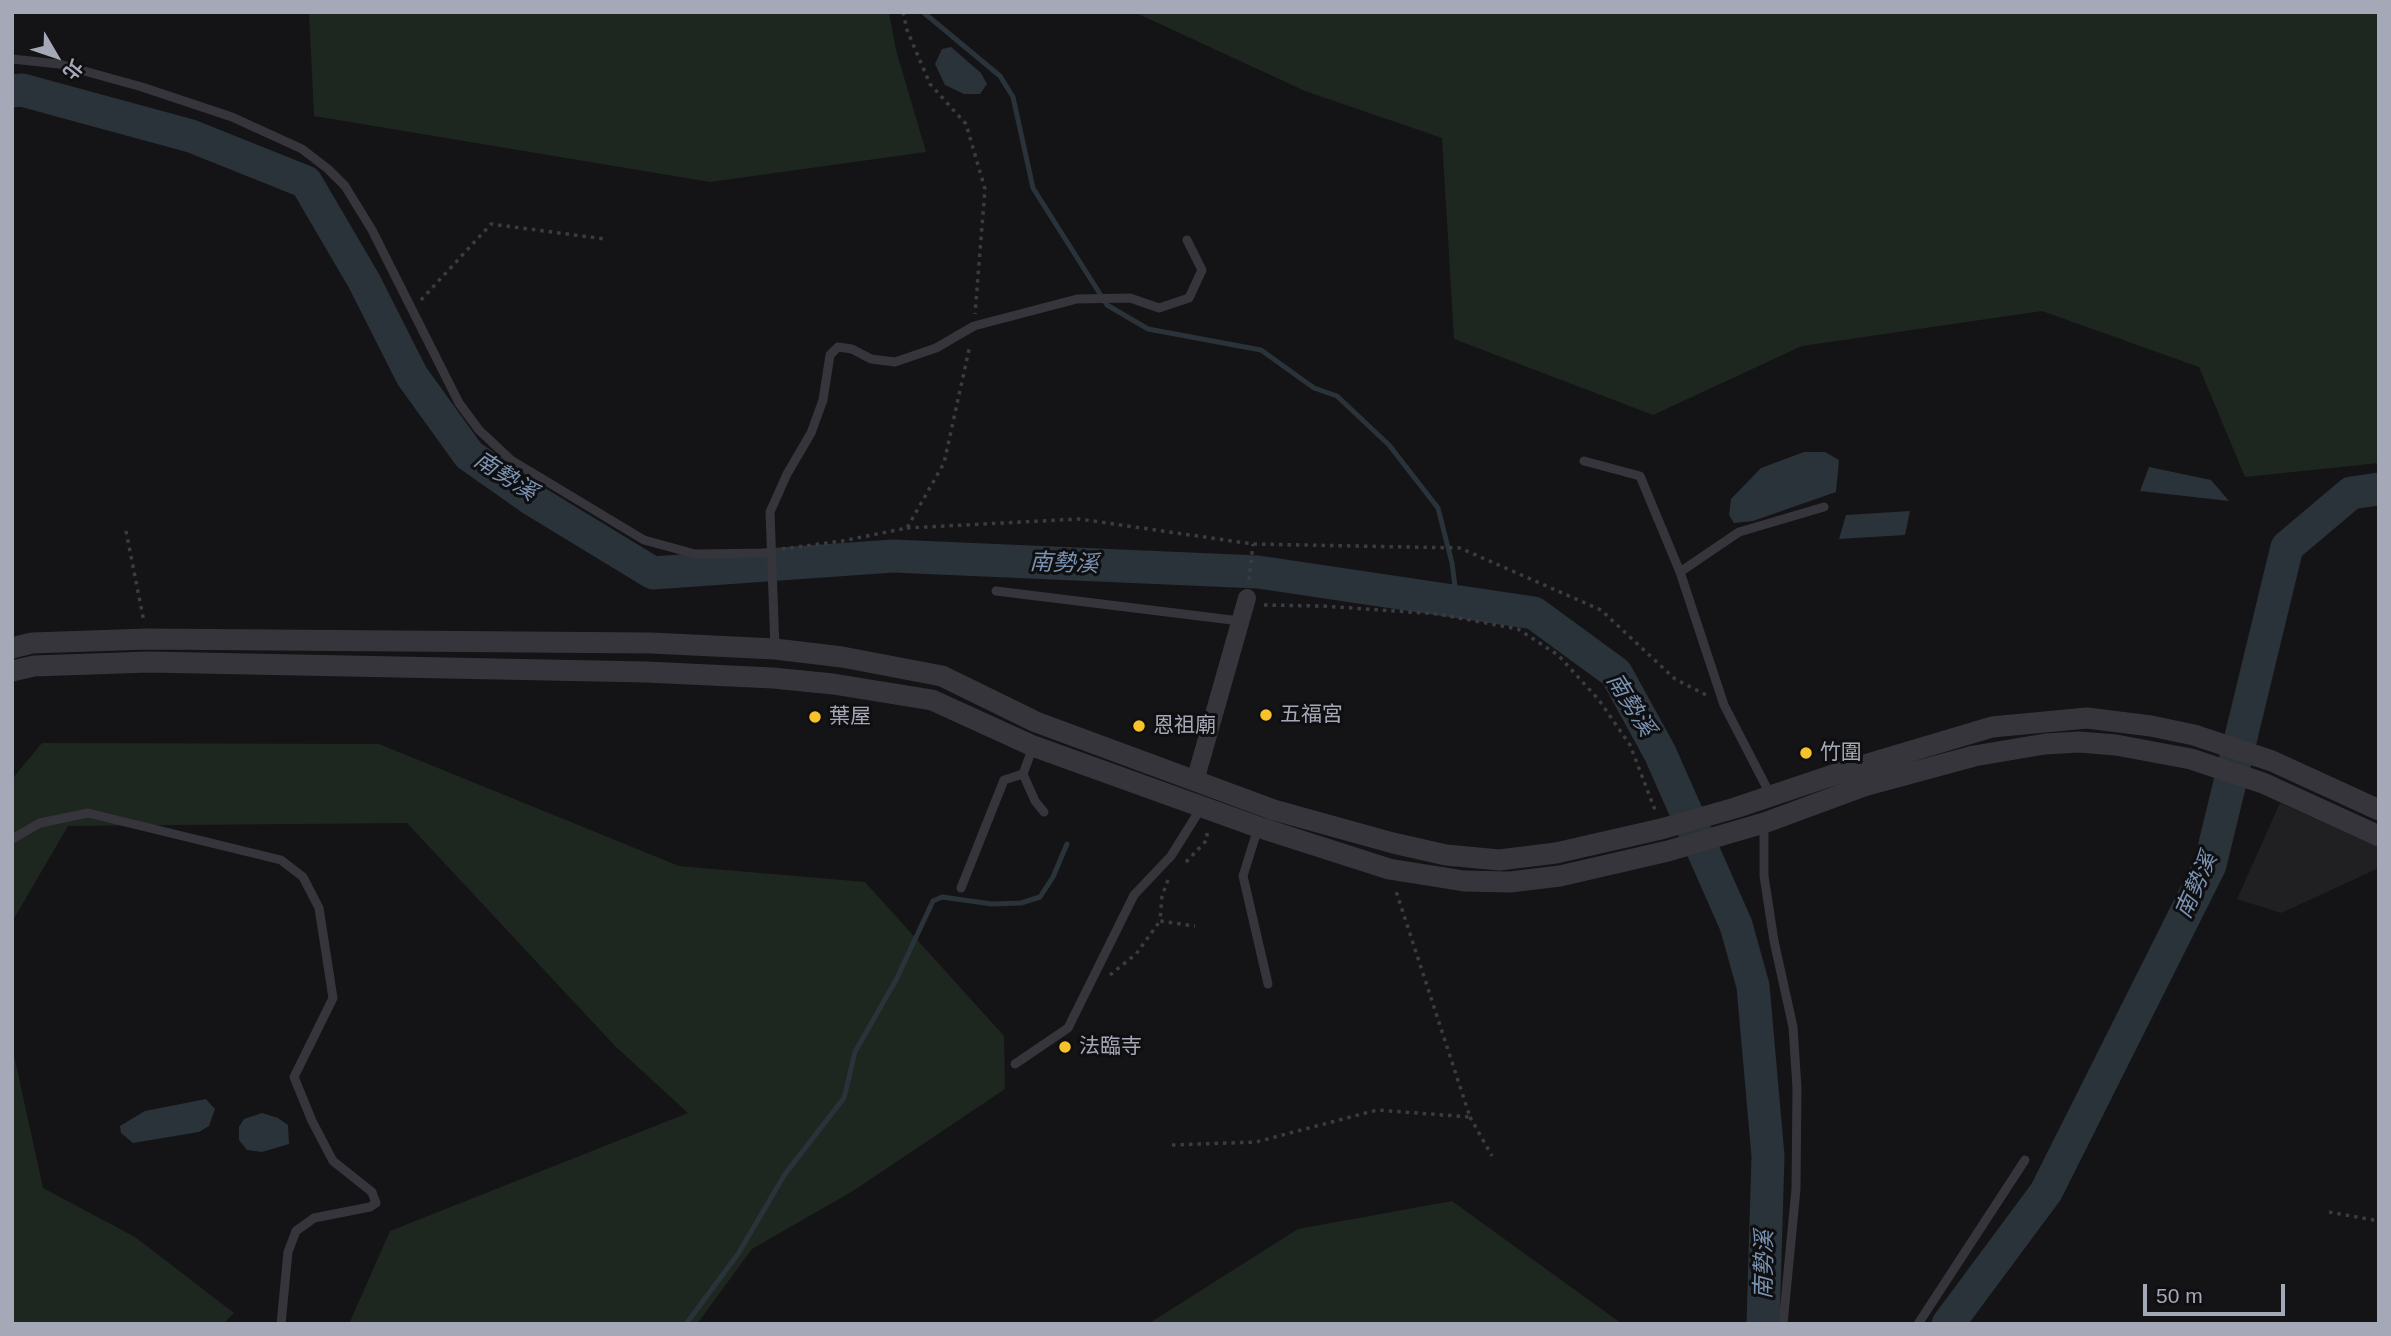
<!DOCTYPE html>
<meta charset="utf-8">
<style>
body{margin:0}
#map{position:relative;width:2391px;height:1336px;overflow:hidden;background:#141416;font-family:Helvetica,"Noto Sans TC",sans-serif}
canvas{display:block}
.frame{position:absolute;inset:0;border:14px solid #a5a9b7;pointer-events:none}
.north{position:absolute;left:21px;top:21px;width:70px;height:70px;-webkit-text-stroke:5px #0f0f11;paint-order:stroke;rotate:129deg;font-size:19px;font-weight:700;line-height:28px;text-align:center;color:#a5a9b7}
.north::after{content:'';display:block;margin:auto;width:24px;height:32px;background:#a5a9b7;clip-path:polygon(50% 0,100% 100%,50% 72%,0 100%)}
.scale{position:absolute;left:2143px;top:1284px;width:142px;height:32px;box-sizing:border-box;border:4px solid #a5a9b7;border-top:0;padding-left:9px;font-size:21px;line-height:24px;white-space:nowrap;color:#a5a9b7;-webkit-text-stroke:5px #0f0f11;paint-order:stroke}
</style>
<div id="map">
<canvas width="2391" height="1336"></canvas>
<div class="frame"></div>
<div class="north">北</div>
<div class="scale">50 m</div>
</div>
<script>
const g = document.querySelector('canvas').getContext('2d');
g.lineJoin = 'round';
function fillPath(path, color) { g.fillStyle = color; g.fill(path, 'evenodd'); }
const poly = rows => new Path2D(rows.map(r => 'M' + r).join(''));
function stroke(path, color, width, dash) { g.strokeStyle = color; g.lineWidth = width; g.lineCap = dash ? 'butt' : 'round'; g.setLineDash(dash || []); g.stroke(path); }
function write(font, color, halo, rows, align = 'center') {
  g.font = font + ' Helvetica,"Noto Sans TC",sans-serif'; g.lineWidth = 6; g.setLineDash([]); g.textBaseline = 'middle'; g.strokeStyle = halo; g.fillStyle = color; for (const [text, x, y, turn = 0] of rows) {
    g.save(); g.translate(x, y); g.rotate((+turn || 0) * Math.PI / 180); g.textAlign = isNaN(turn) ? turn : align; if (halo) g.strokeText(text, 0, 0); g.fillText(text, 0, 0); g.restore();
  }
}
const built = poly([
 [2280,803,2379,847,2379,868,2281,913,2237,899]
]);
const green = poly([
 [309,12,889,12,896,50,926,152,710,182,314,116],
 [1134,12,2379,12,2379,463,2245,477,2199,367,2042,311,1802,346,1653,415,1454,339,1442,138,1305,91],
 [42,743,379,744,679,866,865,882,1004,1036,1005,1089,853,1191,752,1249,697,1324,349,1324,390,1231,688,1113,615,1046,407,823,68,826,12,922,12,779],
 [12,1046,43,1188,135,1237,234,1313,223,1324,12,1324],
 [1452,1201,1622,1324,1148,1324,1298,1229]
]);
const water = poly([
 [951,47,981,73,987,84,980,94,964,94,945,85,935,64,942,49],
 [1804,452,1825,452,1839,460,1836,492,1753,521,1734,523,1729,515,1731,499,1761,468],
 [2149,467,2211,480,2229,501,2140,491],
 [1910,511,1905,535,1839,539,1846,515],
 [206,1099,215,1109,209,1126,199,1132,133,1143,121,1133,120,1126,145,1111],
 [262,1113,278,1118,288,1125,289,1144,262,1152,247,1150,239,1140,239,1127,244,1119]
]);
const stream = poly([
 [923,12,1000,76,1013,97,1033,188,1107,305,1148,329,1261,350,1314,388,1337,396,1389,445,1438,508,1452,563,1457,602],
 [686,1324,738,1254,785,1174,844,1098,855,1052,896,980,933,901,942,897,992,904,1021,903,1040,897,1053,877,1067,844]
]);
const river = poly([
 [12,91,22,90,191,136,306,182,364,281,412,376,469,455,533,500,653,573,893,556,1258,572,1534,613,1616,673,1660,753,1736,925,1753,986,1768,1156,1763,1324],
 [1948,1324,2046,1192,2210,865,2287,547,2351,493,2379,489]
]);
const path = poly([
 [903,12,907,30,930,84,966,124,985,189,975,314],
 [421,300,491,224,605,239],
 [907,528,1079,519,1253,544,1460,548,1601,610,1675,679,1708,696],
 [126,531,144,622],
 [782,549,842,541,907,528,944,463,970,345],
 [1249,580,1253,544],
 [1264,605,1322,606,1438,614,1518,629,1558,655,1599,700,1630,745,1655,810],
 [1186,862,1207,840,1207,829],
 [1168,880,1162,896,1160,921,1195,926],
 [1110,975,1136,954,1160,921],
 [1470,1117,1492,1156],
 [1172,1145,1256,1142,1377,1110,1470,1117,1395,888],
 [2329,1212,2379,1221]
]);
const service = poly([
 [12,59,59,64,142,87,232,117,302,149,328,169,345,186,372,230,459,403,479,430,511,460,644,540,695,554,770,553],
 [1584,461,1640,476,1680,572],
 [996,591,1240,621],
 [775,649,770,512,787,474,811,433,823,400,830,355,838,347,852,349,871,359,895,362,936,348,974,326,1077,299,1130,298,1159,308,1189,298,1202,270,1187,240],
 [1023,774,1035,801,1044,812],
 [1770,794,1724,705,1680,572,1739,532,1824,507],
 [1764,825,1764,876,1774,941,1793,1027,1797,1088,1796,1189,1783,1324],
 [1258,828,1243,876,1268,984],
 [12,839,40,823,88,813,281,860,303,877,319,908,333,998,294,1077,312,1121,333,1161,372,1192,376,1203,370,1207,314,1218,296,1231,288,1252,281,1324],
 [961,888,1004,780,1023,774,1033,747],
 [1015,1064,1068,1028,1134,895,1171,856,1201,808],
 [1918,1324,2025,1160]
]);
const minor = poly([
 [1195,781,1247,598]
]);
const tertiary = poly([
 [12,648,32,643,147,639,651,643,775,649,842,657,942,676,1036,722,1274,810,1393,843,1446,855,1499,860,1556,853,1661,829,1735,808,1851,769,1992,727,2087,718,2151,726,2194,735,2272,761,2379,810],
 [12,671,34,666,149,662,646,672,773,678,833,684,932,700,1033,746,1258,827,1389,869,1464,881,1510,882,1560,876,1668,851,1764,823,1867,785,1974,756,2045,744,2079,742,2116,745,2191,759,2263,783,2379,836]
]);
const markers = [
 [1266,715,7,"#f8c32a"],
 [815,717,7,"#f8c32a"],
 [1139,726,7,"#f8c32a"],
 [1806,753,7,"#f8c32a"],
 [1065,1047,7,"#f8c32a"]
];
const poiNames = [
 ["五福宮",1280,715],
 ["葉屋",829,717],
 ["恩祖廟",1153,726],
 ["竹圍",1820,753],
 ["法臨寺",1079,1047]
];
const waterNames = [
 ["南勢溪",505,477,33],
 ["南勢溪",1064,564,2],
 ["南勢溪",1630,705,58],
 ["南勢溪",2197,886,-66],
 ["南勢溪",1765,1265,-89]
];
fillPath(built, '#202023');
fillPath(green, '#1e2620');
fillPath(water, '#2a323a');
stroke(stream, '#2a323a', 5);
stroke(river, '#2a323a', 33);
stroke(path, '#3b3c42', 3.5, [3.5, 5]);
stroke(service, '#35353b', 9);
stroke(minor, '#35353b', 18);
stroke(tertiary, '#35353b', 21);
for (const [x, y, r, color] of markers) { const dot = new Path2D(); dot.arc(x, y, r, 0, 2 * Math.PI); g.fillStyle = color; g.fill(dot); stroke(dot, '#0f0f11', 2.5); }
write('21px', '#a5a9b7', '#0f0f11', poiNames, 'left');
write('italic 23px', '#7b94b3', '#0f0f11', waterNames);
</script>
